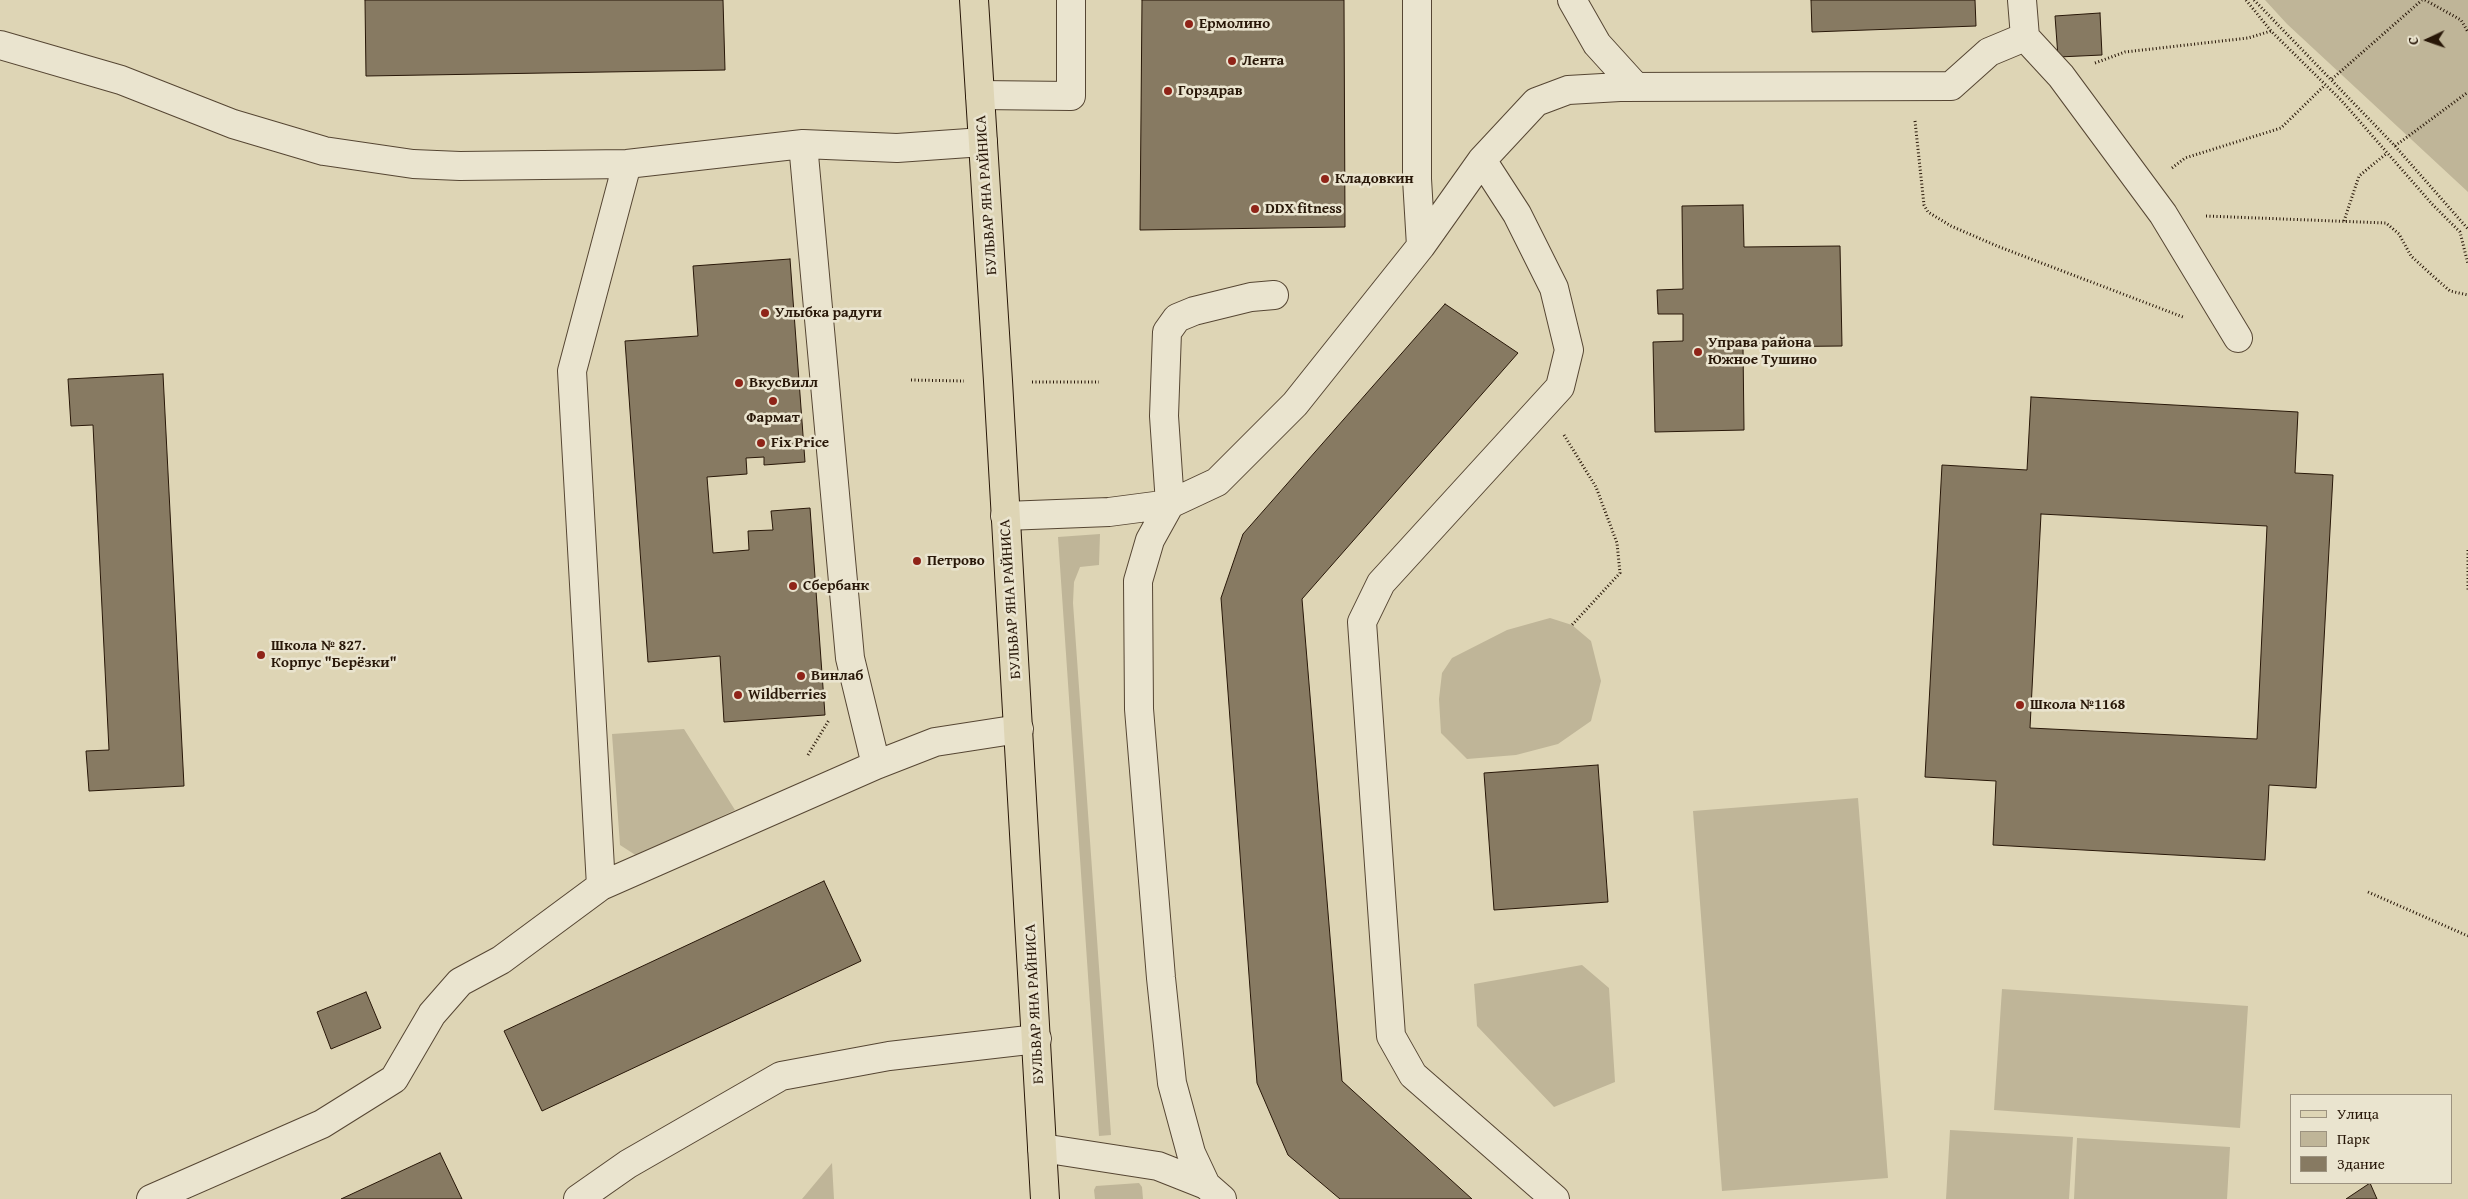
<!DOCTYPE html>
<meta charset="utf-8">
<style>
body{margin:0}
#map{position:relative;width:2468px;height:1199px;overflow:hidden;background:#ded5b5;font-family:"Gentium Book Plus",serif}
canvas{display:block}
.legend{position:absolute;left:2290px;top:1094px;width:162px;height:90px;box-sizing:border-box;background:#eae4cf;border:1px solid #9c927f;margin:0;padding:6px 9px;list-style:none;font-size:15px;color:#281708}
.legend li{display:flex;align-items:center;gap:10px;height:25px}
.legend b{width:25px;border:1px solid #9c927f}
.north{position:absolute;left:2403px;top:15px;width:50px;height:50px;-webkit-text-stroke:4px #eae4cf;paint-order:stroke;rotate:267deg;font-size:14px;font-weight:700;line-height:20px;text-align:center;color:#281708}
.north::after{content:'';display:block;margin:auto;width:18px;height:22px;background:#281708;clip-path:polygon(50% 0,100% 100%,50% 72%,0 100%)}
</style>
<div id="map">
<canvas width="2468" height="1199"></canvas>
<ul class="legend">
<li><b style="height:6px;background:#ded5b5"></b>Улица</li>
<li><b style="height:14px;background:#bfb598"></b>Парк</li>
<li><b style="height:14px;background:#877a62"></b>Здание</li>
</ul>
<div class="north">С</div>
</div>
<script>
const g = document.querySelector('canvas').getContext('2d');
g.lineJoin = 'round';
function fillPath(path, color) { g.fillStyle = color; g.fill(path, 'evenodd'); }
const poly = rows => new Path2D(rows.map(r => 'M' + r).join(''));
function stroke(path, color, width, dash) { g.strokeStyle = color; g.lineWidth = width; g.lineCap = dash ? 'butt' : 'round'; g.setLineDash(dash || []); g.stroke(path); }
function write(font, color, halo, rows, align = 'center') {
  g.font = font + ' "Gentium Book Plus",serif'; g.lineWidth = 5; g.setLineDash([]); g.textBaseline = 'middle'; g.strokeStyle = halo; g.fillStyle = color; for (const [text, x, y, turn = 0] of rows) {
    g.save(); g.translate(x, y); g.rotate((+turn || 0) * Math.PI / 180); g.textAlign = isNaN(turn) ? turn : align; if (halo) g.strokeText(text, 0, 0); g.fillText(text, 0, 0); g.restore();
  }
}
const green = poly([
 [2265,0,2468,0,2468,192,2287,24],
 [1100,534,1099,565,1080,567,1074,582,1073,603,1111,1135,1099,1136,1058,537],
 [1550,618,1572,625,1591,641,1601,681,1591,721,1558,744,1516,755,1467,759,1441,733,1439,699,1442,673,1452,658,1507,630],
 [684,729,735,810,637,856,620,845,612,734],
 [1858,798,1888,1178,1722,1191,1693,811],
 [1582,965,1609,988,1615,1082,1554,1107,1477,1026,1474,984],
 [2002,989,2248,1006,2240,1128,1994,1110],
 [1950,1130,2073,1137,2069,1199,1946,1199],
 [2077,1138,2230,1147,2227,1199,2074,1199],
 [832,1163,834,1199,802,1199],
 [1139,1183,1142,1187,1143,1199,1095,1199,1094,1190,1096,1186]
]);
const building = poly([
 [365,0,723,0,725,70,366,76,365,0],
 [1142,0,1344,0,1345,227,1140,230,1142,0],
 [1811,0,1975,0,1976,26,1812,32,1811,0],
 [2100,13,2102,55,2058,57,2055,16,2100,13],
 [1743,205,1744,247,1840,246,1842,346,1743,347,1744,430,1655,432,1653,342,1683,341,1683,314,1658,314,1657,290,1683,289,1682,206,1743,205],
 [790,259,805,462,764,465,764,457,746,458,747,474,707,477,713,553,749,550,748,531,773,530,771,511,810,508,825,715,724,722,720,656,648,662,625,341,698,336,693,266,790,259],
 [1445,304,1518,353,1302,599,1342,1081,1472,1199,1340,1199,1288,1155,1257,1083,1221,598,1243,534,1445,304],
 [163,374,184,786,89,791,86,751,109,750,93,425,71,426,68,379,163,374],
 [2031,397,2298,412,2295,473,2333,475,2316,788,2269,785,2265,860,1993,845,1996,781,1925,777,1942,465,2027,470,2031,397],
 [2041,514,2267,526,2257,739,2030,728,2041,514],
 [1598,765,1608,902,1494,910,1484,773,1598,765],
 [824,881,861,961,542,1111,504,1031,824,881],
 [366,992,381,1028,331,1049,317,1012,366,992],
 [440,1153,462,1199,341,1199,440,1153],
 [2370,1183,2377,1199,2346,1199,2370,1183]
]);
const path = poly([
 [2246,0,2271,31,2341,100,2432,204,2460,232,2468,264],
 [2254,0,2395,146,2468,229],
 [2425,0,2461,20,2468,32],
 [2095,63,2125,52,2248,38,2271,31],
 [2332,79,2422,0],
 [1915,121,1924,205,1928,212,1951,226,1997,246,2183,317],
 [2395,146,2468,92],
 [2172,168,2185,158,2281,128,2325,85],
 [2206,216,2386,223,2399,234,2411,256,2434,277,2450,291,2468,295],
 [2344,221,2359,176,2387,153],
 [911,380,964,381],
 [1032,382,1099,382],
 [1564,435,1596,487,1617,543,1620,573,1572,625],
 [2468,550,2468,592],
 [808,755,829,720],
 [2368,892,2468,936]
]);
const minor = poly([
 [1417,0,1417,179,1421,246],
 [1572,0,1597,44,1636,87],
 [2022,0,2025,37],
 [0,45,121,80,233,124,324,151,413,164,460,166,627,164,803,144,897,148,983,142],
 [980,95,1071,96,1071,0],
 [803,144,850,658,876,765,935,742,1019,729],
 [1482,160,1517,214,1554,288,1569,350,1560,387,1381,583,1362,622,1391,1036,1413,1075,1555,1199],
 [1005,516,1109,512,1170,504,1217,482,1295,404,1421,246,1482,160,1536,102,1568,90,1620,87,1951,86,1989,52,2025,37,2061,76,2163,214,2238,338],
 [601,886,876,765],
 [1042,1148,1158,1166,1206,1185,1222,1199],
 [1206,1185,1191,1153,1172,1083,1161,978,1139,709,1138,581,1150,540,1170,504,1164,416,1167,332,1177,318,1194,311,1251,297,1274,295],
 [151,1199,322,1124,394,1079,432,1014,460,982,501,960,601,886,572,371,627,164],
 [578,1199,628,1164,781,1076,889,1056,1037,1039]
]);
const major = poly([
 [974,0,998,381,1045,1199]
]);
const markers = [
 [1189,24,5,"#8f2418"],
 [1232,61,5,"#8f2418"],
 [1168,91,5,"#8f2418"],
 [1325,179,5,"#8f2418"],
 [1255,209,5,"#8f2418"],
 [765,313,5,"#8f2418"],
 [1698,352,5,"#8f2418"],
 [739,383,5,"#8f2418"],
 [773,401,5,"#8f2418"],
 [761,443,5,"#8f2418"],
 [917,561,5,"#8f2418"],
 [793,586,5,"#8f2418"],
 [261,655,5,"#8f2418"],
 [801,676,5,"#8f2418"],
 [738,695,5,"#8f2418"],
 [2020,705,5,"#8f2418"]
];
const poiNames = [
 ["Ермолино",1199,24],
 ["Лента",1242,61],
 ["Горздрав",1178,91],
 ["Кладовкин",1335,179],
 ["DDX fitness",1265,209],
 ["Улыбка радуги",775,313],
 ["Управа района",1708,343],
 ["Южное Тушино",1708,360],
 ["ВкусВилл",749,383],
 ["Фармат",773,418,"center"],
 ["Fix Price",771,443],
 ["Петрово",927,561],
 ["Сбербанк",803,586],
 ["Школа № 827.",271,646],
 ["Корпус \"Берёзки\"",271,663],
 ["Винлаб",811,676],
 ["Wildberries",748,695],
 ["Школа №1168",2030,705]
];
const streetNames = [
 ["БУЛЬВАР ЯНА РАЙНИСА",987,195,-94],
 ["БУЛЬВАР ЯНА РАЙНИСА",1011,599,-94],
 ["БУЛЬВАР ЯНА РАЙНИСА",1035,1004,-93]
];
fillPath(green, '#bfb598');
fillPath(building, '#877a62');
stroke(building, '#281708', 1);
stroke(minor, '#564633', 30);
stroke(major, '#281708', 30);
stroke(path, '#281708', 3, [1, 2.5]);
stroke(minor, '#eae4cf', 28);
stroke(major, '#ded5b5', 28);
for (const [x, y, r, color] of markers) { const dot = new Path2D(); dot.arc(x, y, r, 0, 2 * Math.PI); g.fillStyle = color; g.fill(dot); stroke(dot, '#eae4cf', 2); }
write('bold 15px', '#281708', '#eae4cf', poiNames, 'left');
write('15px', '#281708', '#eae4cf', streetNames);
</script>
